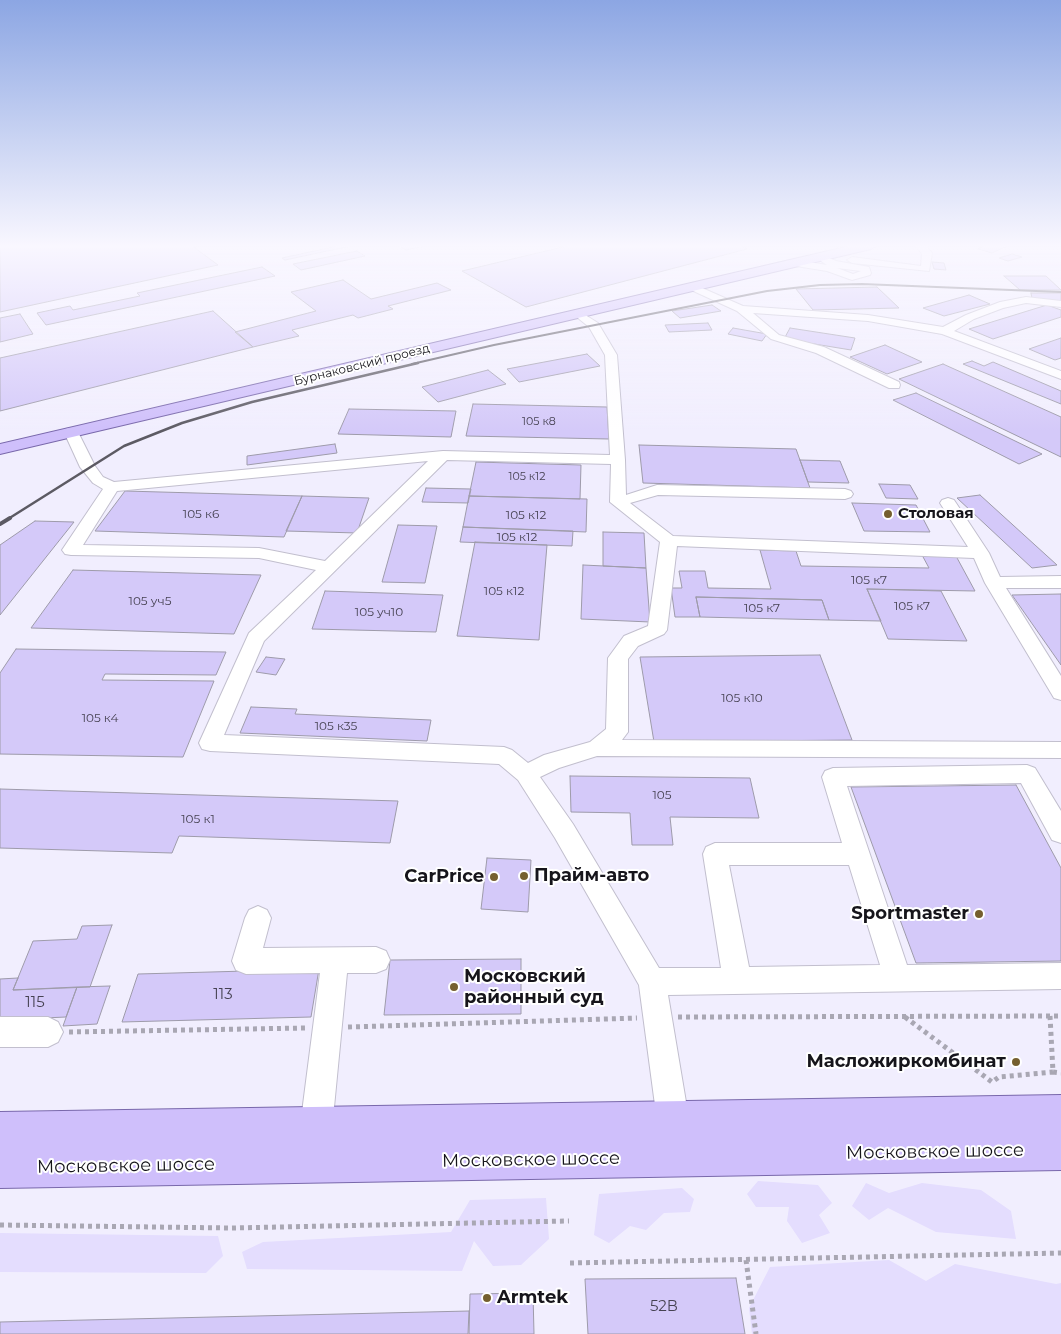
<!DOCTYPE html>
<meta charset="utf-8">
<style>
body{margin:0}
canvas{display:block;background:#f1eefe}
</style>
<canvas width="1061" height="1334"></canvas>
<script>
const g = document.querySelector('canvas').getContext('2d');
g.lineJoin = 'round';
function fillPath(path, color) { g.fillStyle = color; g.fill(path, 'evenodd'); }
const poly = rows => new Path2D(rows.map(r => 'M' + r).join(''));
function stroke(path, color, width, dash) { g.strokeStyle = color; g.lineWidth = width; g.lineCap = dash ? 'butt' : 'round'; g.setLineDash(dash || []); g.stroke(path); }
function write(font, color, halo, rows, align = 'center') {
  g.font = font + ' Montserrat,sans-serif'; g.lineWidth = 4; g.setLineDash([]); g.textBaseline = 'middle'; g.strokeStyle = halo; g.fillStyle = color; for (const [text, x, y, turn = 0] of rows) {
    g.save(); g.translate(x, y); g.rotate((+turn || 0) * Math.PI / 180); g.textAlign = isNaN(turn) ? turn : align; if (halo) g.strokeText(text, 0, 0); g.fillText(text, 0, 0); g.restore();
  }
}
const green = poly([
 [758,1181,818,1185,832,1203,819,1215,830,1233,802,1243,787,1221,789,1207,756,1207,747,1194],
 [866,1183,889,1193,922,1183,981,1190,1011,1211,1016,1239,936,1232,888,1208,869,1220,852,1206],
 [682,1188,694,1199,690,1212,664,1213,646,1230,630,1226,609,1243,594,1235,599,1194],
 [546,1198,549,1239,521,1265,493,1266,474,1241,462,1271,247,1269,242,1252,263,1242,451,1232,470,1200],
 [0,1233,218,1236,223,1256,206,1273,0,1272],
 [889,1260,926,1281,955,1264,1056,1284,1061,1283,1061,1334,752,1334,749,1308,770,1267]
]);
const building = poly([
 [0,245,191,245,218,265,0,312,0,245],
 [342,245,351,246,285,260,282,258,342,245],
 [398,245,424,245,425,246,406,250,398,245],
 [571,245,738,245,747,249,526,307,462,271,571,245],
 [986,245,1004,245,1007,246,992,253,978,249,986,245],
 [357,251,365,256,301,270,293,264,357,251],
 [1012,254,1022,257,1008,261,999,258,1012,254],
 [932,262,944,263,946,270,934,269,932,262],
 [262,267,275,276,46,325,37,313,70,306,73,310,140,296,137,293,262,267],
 [1004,276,1046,276,1061,290,1020,290,1004,276],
 [343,280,371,299,437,283,451,290,388,306,393,309,358,318,353,315,292,330,299,336,253,347,235,332,316,311,291,292,343,280],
 [877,287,899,308,813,310,796,289,877,287],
 [1031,293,1061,293,1061,303,1032,299,1031,293],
 [969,295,990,304,944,316,923,308,969,295],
 [712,305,721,311,680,318,672,311,712,305],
 [1047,305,1061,310,1061,317,993,339,969,329,1047,305],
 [213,311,253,347,0,411,0,358,213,311],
 [20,314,33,334,0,342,0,318,20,314],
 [708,323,712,330,669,332,665,325,708,323],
 [733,328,767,334,762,341,728,334,733,328],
 [790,328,855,338,851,350,784,339,790,328],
 [1061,338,1061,358,1055,360,1029,349,1061,338],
 [885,345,922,362,887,374,850,357,885,345],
 [587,354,600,366,519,382,507,369,587,354],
 [972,361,984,366,993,362,1061,391,1061,404,963,364,972,361],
 [943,364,1061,417,1061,457,899,379,943,364],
 [488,370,506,384,438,402,422,387,488,370],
 [916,393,1042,454,1019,464,893,400,916,393],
 [473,404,607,407,609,439,466,436,473,404],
 [349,409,456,411,451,437,338,434,349,409],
 [335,444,337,453,247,465,247,456,335,444],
 [639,445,796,449,810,488,643,483,639,445],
 [800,460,840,461,849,483,808,482,800,460],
 [476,462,581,465,580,499,469,496,476,462],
 [879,484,910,485,918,499,886,498,879,484],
 [426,488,471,489,468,503,422,502,426,488],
 [125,491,302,496,284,537,95,531,125,491],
 [980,495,1057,565,1032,568,957,498,980,495],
 [302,496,369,498,357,533,286,531,302,496],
 [469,496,587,499,586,532,463,527,469,496],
 [852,503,916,505,930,532,864,531,852,503],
 [35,521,74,522,0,615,0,545,35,521],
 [398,525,437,526,425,583,382,582,398,525],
 [463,527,573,531,572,546,460,542,463,527],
 [603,532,644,533,646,568,603,566,603,532],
 [475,542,547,545,539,640,457,636,475,542],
 [760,550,796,551,801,566,929,568,922,555,956,556,975,591,867,589,881,621,829,620,822,600,696,597,700,617,675,617,671,588,682,588,679,571,705,571,708,588,771,589,760,550],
 [583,565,646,568,650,622,581,619,583,565],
 [73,570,261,575,234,634,31,628,73,570],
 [867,589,941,591,967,641,888,639,867,589],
 [325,591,443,595,436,632,312,629,325,591],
 [1061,594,1061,665,1012,595,1061,594],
 [696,597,822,600,829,620,700,617,696,597],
 [16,649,226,652,216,675,105,674,102,680,214,681,183,757,0,754,0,673,16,649],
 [820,655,852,740,654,742,640,657,820,655],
 [266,657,285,659,276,675,256,672,266,657],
 [251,707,297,709,295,714,431,720,427,741,240,733,251,707],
 [570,776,750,778,759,818,670,817,673,845,632,845,630,813,571,812,570,776],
 [1016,785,1061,868,1061,961,916,963,851,787,1016,785],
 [0,789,398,801,390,843,179,836,172,853,0,848,0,789],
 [487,858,531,860,528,912,481,909,487,858],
 [112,925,90,987,13,990,33,941,77,939,82,926,112,925],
 [521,959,521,1014,384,1015,390,960,521,959],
 [319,969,311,1017,122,1022,138,974,319,969],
 [18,978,13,990,77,987,66,1017,0,1020,0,979,18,978],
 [110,986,97,1024,63,1026,77,987,110,986],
 [736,1278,745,1334,588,1334,585,1279,736,1278],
 [533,1293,534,1334,469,1334,470,1294,533,1293],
 [469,1311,468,1334,0,1334,0,1322,469,1311]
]);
const path = poly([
 [1050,1016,1053,1072,1061,1073],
 [678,1017,1061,1016],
 [905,1017,992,1082,999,1077,1053,1072],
 [348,1027,637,1018],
 [69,1032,305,1028],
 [0,1225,231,1228,569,1221],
 [746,1260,756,1334],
 [570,1263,1061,1253]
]);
const minor = poly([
 [915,245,925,245,932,253,929,271,852,263,847,260,852,257,921,266,922,254,915,245],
 [820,254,836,261,869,267,871,273,870,275,852,280,827,271,796,266,791,263,796,260,827,265,815,257,820,254],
 [837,268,861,271,853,274,837,268],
 [693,284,743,306,868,315,943,327,966,315,1000,302,1026,297,1061,301,1061,307,1026,303,1003,308,974,319,954,331,1061,371,1061,379,942,334,868,321,753,313,779,335,824,347,899,382,900,385,899,388,889,388,816,353,771,339,737,311,689,289,688,287,693,284],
 [579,311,598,323,617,355,625,460,626,495,657,485,845,489,851,491,853,494,851,497,845,499,658,495,630,503,673,536,968,547,940,503,942,500,948,498,954,500,956,503,989,553,1000,577,1061,576,1061,588,1006,588,1061,676,1061,700,1054,698,985,583,974,558,677,546,667,630,664,634,638,646,628,659,628,732,622,740,1061,742,1061,758,597,756,559,768,540,777,573,824,659,968,721,968,703,854,706,847,715,843,842,843,822,777,825,771,833,768,1027,765,1035,768,1061,811,1061,843,1052,840,1021,783,847,786,907,965,1061,963,1061,989,668,995,689,1120,684,1131,673,1136,662,1131,657,1120,639,985,555,838,518,780,499,764,210,751,202,749,199,743,249,633,316,570,259,558,71,555,65,554,62,550,103,489,93,483,80,467,64,432,66,429,71,428,76,429,78,432,95,466,103,477,114,482,443,451,610,455,605,355,589,327,573,314,579,311],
 [447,460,611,464,610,502,660,542,648,626,624,636,608,658,606,729,590,742,544,755,528,763,512,750,504,747,224,735,264,641,447,460],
 [428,461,325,561,259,548,83,545,117,491,428,461],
 [729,865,849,865,880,965,749,967,729,865],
 [258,906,267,910,271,918,263,948,376,947,386,951,390,960,386,969,376,973,347,973,332,1128,327,1139,316,1144,305,1139,300,1128,320,973,246,974,236,970,232,961,245,918,249,910,258,906],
 [0,1017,48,1017,58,1022,63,1032,58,1042,48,1047,0,1047,0,1017]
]);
const major = poly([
 [854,245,877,245,871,249,0,454,0,444,854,245],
 [1061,1095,1061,1170,0,1188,0,1112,1061,1095]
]);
const railFar2 = poly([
 [412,364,494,345,767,291,820,285,862,284,1061,292]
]);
const railFar1 = poly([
 [8,519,124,446,182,423,252,402,418,363]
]);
const rail = poly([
 [0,524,10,518]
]);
const markers = [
 [888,514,5,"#755f2f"],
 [524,876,5,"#755f2f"],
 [494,877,5,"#755f2f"],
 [979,914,5,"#755f2f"],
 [454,987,5,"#755f2f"],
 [1016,1062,5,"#755f2f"],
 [487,1298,5,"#755f2f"]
];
const farNumbernames = [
 ["105 к8",539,422],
 ["105 к12",527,477]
];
const farStreetnames = [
 ["Бурнаковский проезд",362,365,-14]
];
const numberNames = [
 ["105 к6",201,514],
 ["105 к12",526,515],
 ["105 к12",517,537],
 ["105 к7",869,580],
 ["105 к12",504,591],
 ["105 уч5",150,601],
 ["105 к7",912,606],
 ["105 к7",762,608],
 ["105 уч10",379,612],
 ["105 к10",742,698],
 ["105 к4",100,718],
 ["105 к35",336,726],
 ["105",662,795],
 ["105 к1",198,819]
];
const poiNames = [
 ["Столовая",898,514]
];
const nearNumbernames = [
 ["113",223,995],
 ["115",35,1003],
 ["52В",664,1307]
];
const nearPoinames = [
 ["Прайм-авто",534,876],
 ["CarPrice",484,877,"right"],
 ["Sportmaster",969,914,"right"],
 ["Московский",464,977],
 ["районный суд",464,998],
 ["Масложиркомбинат",1006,1062,"right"],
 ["Armtek",497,1298]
];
const nearStreetnames = [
 ["Московское шоссе",935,1152,-1],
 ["Московское шоссе",531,1160,-1],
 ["Московское шоссе",126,1166,-1]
];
fillPath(green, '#e4ddfe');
fillPath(building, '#d4c9f9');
stroke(building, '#9e9baa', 1);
stroke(minor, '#c2bfce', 2);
stroke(major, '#7968ab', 2);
stroke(path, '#a9a7b3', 5, [4, 4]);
fillPath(minor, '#fff');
fillPath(major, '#cfbffb');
stroke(railFar2, '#5c5a63', 2);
stroke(railFar1, '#5c5a63', 2.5);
stroke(rail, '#5c5a63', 4);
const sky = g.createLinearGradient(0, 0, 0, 432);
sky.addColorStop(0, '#8ca6e3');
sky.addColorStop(0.57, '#f9f7ff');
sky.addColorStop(1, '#f9f7ff00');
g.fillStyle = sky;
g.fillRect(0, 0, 1061, 432);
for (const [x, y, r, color] of markers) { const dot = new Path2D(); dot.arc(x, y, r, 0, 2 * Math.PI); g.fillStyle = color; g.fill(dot); stroke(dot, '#fff', 2); }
write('11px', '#464252', null, farNumbernames);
write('12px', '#16151b', '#fff', farStreetnames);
write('12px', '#464252', null, numberNames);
write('bold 15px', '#16151b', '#fff', poiNames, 'left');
write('15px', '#464252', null, nearNumbernames);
write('bold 18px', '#16151b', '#fff', nearPoinames, 'left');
write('18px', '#16151b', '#fff', nearStreetnames);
</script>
